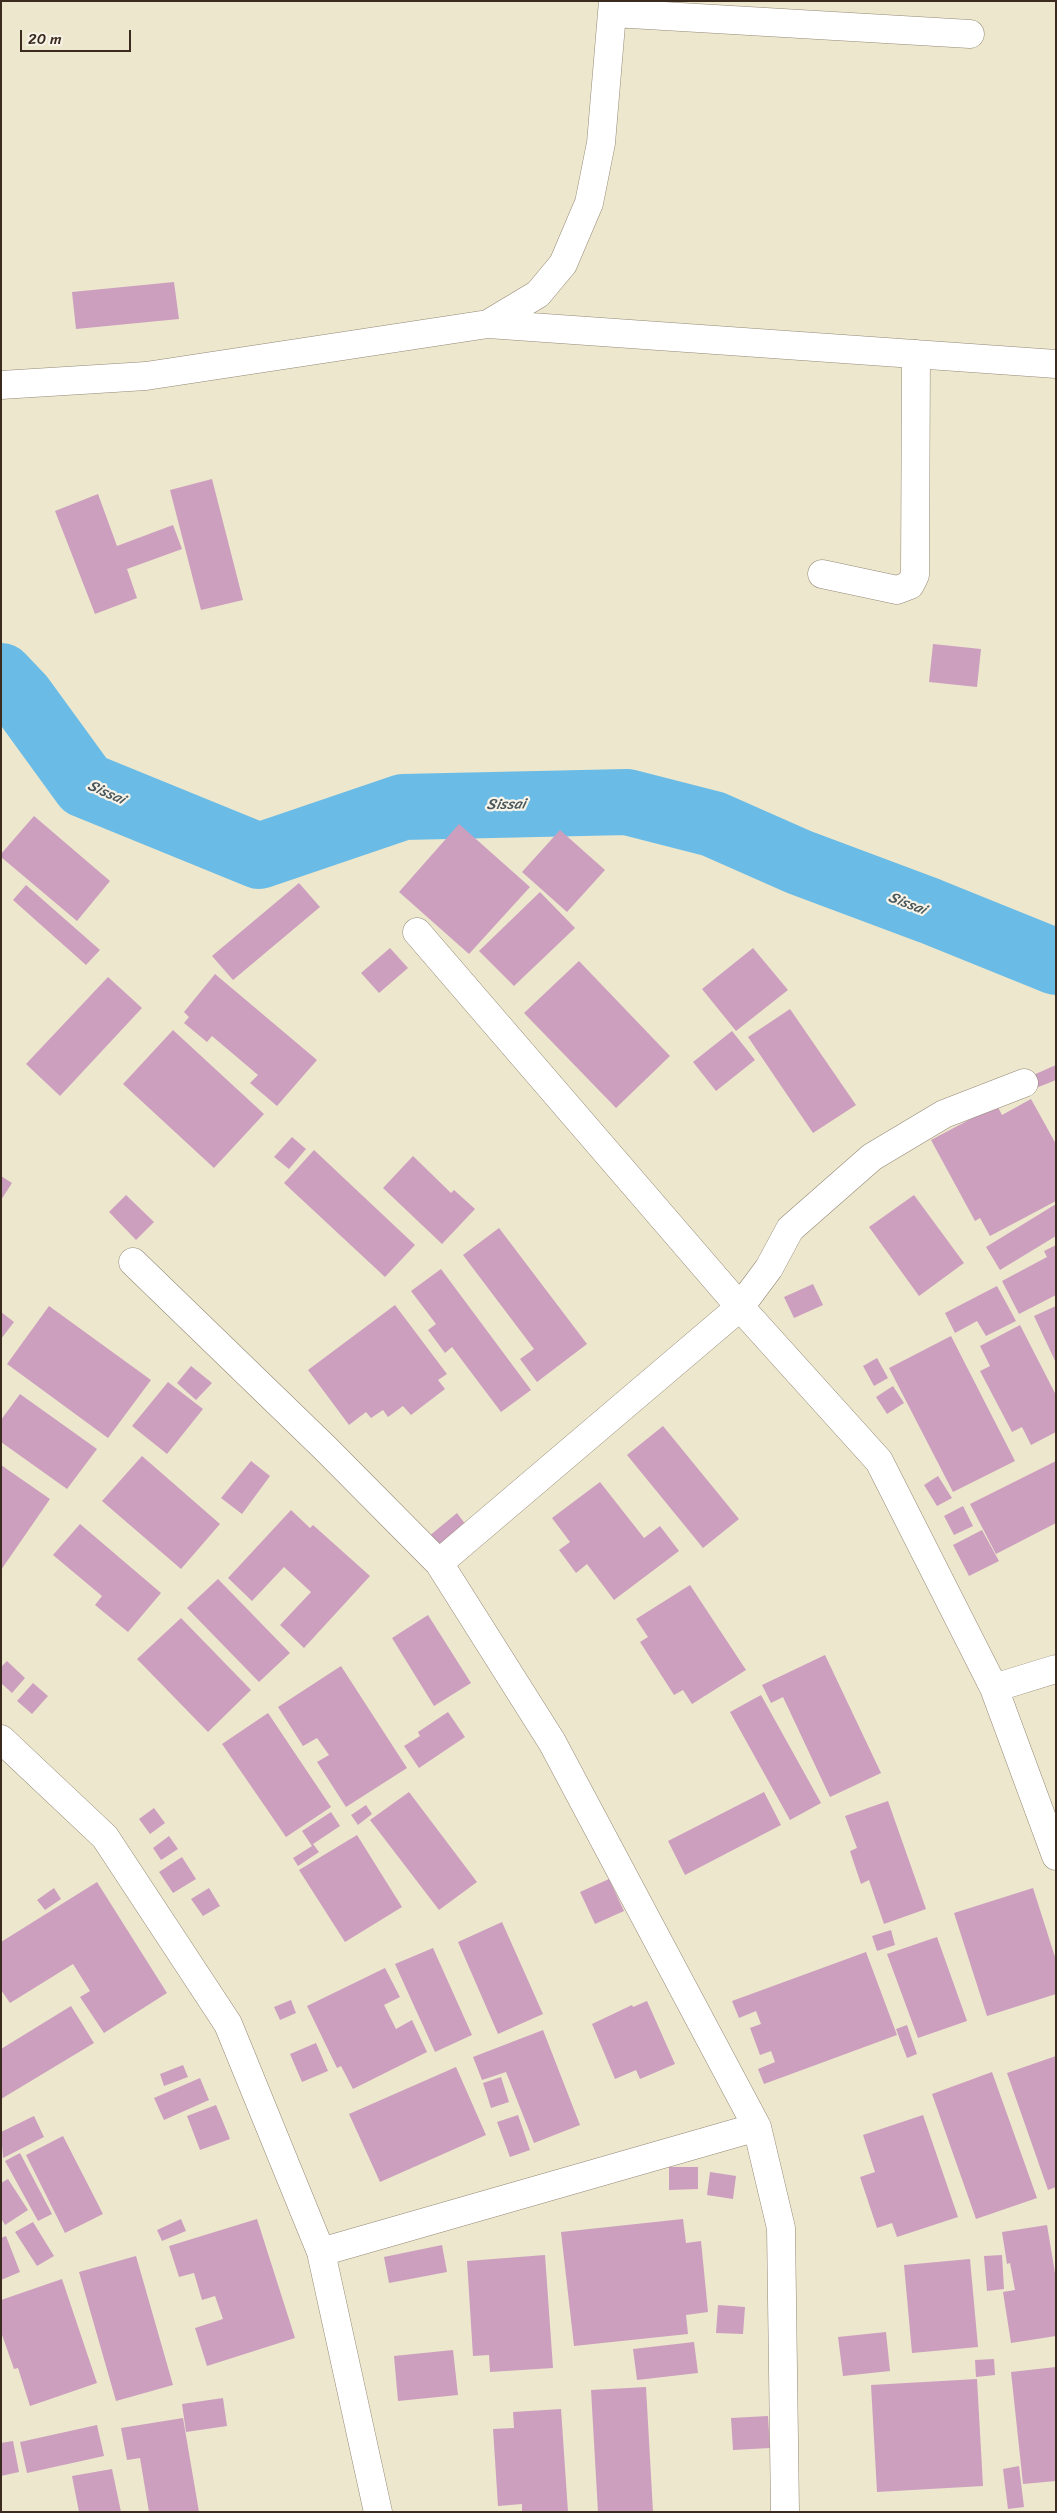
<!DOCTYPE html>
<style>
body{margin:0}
#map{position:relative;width:1057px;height:2513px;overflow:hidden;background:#ede7cd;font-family:Sriracha,sans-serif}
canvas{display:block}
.frame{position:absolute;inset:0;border:2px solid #3b2a1e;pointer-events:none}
.scale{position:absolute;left:20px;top:30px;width:111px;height:22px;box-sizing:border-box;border:2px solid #3b2a1e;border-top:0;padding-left:6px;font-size:15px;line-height:18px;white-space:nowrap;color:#3b2a1e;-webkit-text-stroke:4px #f7f3e8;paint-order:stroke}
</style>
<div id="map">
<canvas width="1057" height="2513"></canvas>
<div class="frame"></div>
<div class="scale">20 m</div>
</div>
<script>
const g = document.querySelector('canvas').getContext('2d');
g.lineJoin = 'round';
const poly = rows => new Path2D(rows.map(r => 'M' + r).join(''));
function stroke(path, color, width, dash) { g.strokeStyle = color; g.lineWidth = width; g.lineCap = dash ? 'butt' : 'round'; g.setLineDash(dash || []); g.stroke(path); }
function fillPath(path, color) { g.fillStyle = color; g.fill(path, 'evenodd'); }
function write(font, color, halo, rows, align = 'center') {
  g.font = font + ' Sriracha,sans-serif'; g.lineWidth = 4.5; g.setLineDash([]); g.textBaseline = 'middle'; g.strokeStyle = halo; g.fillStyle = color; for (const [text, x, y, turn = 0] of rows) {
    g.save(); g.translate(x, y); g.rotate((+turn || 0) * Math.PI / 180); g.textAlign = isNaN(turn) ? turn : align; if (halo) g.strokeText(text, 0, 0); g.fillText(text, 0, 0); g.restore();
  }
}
const river = poly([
 [1,676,21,697,85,785,259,856,403,807,627,802,713,824,799,862,930,911,1056,962]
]);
const building = poly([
 [174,282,179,319,76,329,72,292],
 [212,479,243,600,201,610,170,490],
 [98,494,117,546,173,525,182,549,127,569,137,598,95,614,55,511],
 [933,644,981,649,977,687,929,682],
 [34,816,110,881,77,921,1,857,1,854],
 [459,824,530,887,469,954,399,892],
 [560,830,605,870,567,912,522,872],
 [299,883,320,907,233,980,212,956],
 [26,885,100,950,86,965,13,900],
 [540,892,575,928,514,986,479,951],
 [390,948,408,968,379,993,361,973],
 [753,948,788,990,736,1031,702,989],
 [579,961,670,1056,616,1108,524,1013],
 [215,974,317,1060,277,1106,250,1083,258,1075,212,1036,207,1042,184,1023,189,1017,184,1012],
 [108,977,142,1008,60,1096,26,1064],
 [790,1009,856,1105,813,1133,748,1037],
 [173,1030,264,1114,214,1168,123,1084],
 [732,1031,755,1060,716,1091,693,1062],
 [1056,1065,1056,1080,1036,1088,1031,1076],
 [1031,1099,1056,1144,1056,1201,990,1236,980,1218,975,1221,931,1140,997,1105,1002,1115],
 [292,1137,306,1149,289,1169,274,1157],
 [314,1150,415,1245,385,1277,284,1183],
 [413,1156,451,1193,454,1190,475,1209,442,1244,383,1188],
 [1,1176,12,1183,1,1200],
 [126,1195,154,1222,136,1240,109,1212],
 [914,1195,964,1263,919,1296,869,1227],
 [1056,1204,1056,1236,1000,1270,986,1247],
 [499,1228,587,1344,537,1382,520,1359,534,1349,463,1255],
 [1056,1245,1056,1295,1019,1314,1002,1281,1047,1257,1044,1251],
 [441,1269,531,1390,501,1412,452,1347,445,1353,428,1330,436,1324,411,1291],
 [813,1284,823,1305,794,1318,784,1297],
 [997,1286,1016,1321,986,1336,977,1321,955,1333,945,1313],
 [395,1305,447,1374,438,1380,445,1389,411,1415,403,1406,388,1417,383,1410,371,1418,366,1412,349,1425,308,1370],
 [49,1306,151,1380,108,1438,7,1364],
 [1056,1306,1056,1363,1034,1316],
 [1,1312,14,1322,1,1339],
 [1020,1325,1056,1395,1056,1432,1031,1445,1022,1427,1012,1432,980,1371,990,1366,980,1346],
 [951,1336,1015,1461,953,1492,889,1368],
 [877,1358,888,1378,874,1386,863,1366],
 [191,1366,212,1383,196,1400,177,1383],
 [168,1382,203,1409,167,1454,132,1426],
 [893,1386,904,1403,887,1414,876,1397],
 [20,1394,97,1449,67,1489,1,1442,1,1420],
 [663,1426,739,1519,703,1548,627,1455],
 [142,1456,220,1524,181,1569,102,1501],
 [251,1461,270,1476,242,1514,221,1498],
 [1056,1461,1056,1523,996,1554,970,1504],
 [1,1465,50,1499,1,1570],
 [938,1476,952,1498,937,1506,924,1485],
 [600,1482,644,1538,660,1526,679,1551,614,1600,587,1564,576,1573,559,1550,570,1542,552,1518],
 [963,1506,973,1526,954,1535,944,1516],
 [291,1510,310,1528,313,1525,370,1576,304,1648,280,1625,311,1592,284,1567,252,1601,228,1578],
 [457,1513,469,1529,440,1552,428,1537],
 [80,1524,161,1593,128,1632,95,1605,102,1596,53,1555],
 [982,1530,999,1561,969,1576,953,1545],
 [218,1579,290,1653,259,1682,187,1608],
 [690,1585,746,1670,692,1704,683,1690,674,1695,640,1642,648,1637,636,1619],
 [428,1615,471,1683,434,1706,392,1638],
 [181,1618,251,1690,208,1732,137,1659],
 [825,1655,881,1773,830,1797,783,1697,771,1703,762,1685],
 [7,1661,25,1678,12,1693,1,1683,1,1667],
 [341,1666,407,1768,346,1807,317,1762,329,1755,317,1738,303,1746,278,1707],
 [33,1683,48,1696,32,1714,17,1701],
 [761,1695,821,1803,790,1820,730,1712],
 [448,1712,465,1737,419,1768,404,1746,420,1736,418,1732],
 [268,1713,331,1807,286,1837,222,1744],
 [409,1792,477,1882,439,1910,370,1820],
 [764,1792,781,1825,685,1875,668,1841],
 [888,1801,926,1909,884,1924,869,1880,861,1884,850,1851,857,1848,845,1816],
 [366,1805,372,1814,358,1825,351,1815],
 [154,1808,165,1823,150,1834,139,1819],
 [331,1812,340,1826,313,1844,319,1852,298,1866,293,1858,312,1846,302,1831],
 [357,1835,402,1907,345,1942,299,1870],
 [169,1836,178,1849,161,1860,153,1848],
 [182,1857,196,1879,173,1893,159,1872],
 [609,1879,624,1911,595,1924,580,1892],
 [97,1882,167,1993,104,2033,80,1997,90,1991,73,1964,10,2003,1,1990,1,1942],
 [54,1888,61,1899,45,1910,37,1900],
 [209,1888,220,1906,203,1916,191,1899],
 [1033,1888,1056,1960,1056,1994,987,2016,954,1913],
 [502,1922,543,2014,498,2034,458,1942],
 [891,1930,895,1945,877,1951,872,1936],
 [937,1937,967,2021,918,2038,887,1954],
 [433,1948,472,2035,435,2052,395,1964],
 [866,1952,897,2035,764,2084,758,2069,775,2062,771,2051,760,2055,750,2028,761,2024,756,2011,739,2018,732,2001],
 [385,1968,400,1997,384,2005,396,2029,412,2020,427,2052,353,2089,341,2066,337,2068,307,2006],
 [291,2000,296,2013,280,2020,274,2007],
 [647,2001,675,2064,640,2079,636,2070,615,2079,592,2024,632,2005,633,2007],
 [71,2006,94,2043,1,2099,1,2049],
 [907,2025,917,2054,907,2058,896,2029],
 [543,2030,580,2125,534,2143,506,2072,482,2080,473,2057],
 [316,2043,328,2071,302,2082,290,2054],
 [1056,2056,1056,2187,1048,2190,1007,2073],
 [183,2065,188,2077,164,2086,160,2074],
 [456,2067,486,2135,380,2182,349,2114],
 [992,2072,1037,2198,976,2219,932,2094],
 [501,2077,509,2102,491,2108,483,2083],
 [200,2078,209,2100,164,2120,154,2098],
 [216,2105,230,2139,200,2150,187,2116],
 [518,2115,530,2150,510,2157,497,2122],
 [923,2115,958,2217,897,2237,892,2223,877,2228,860,2177,875,2172,863,2135],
 [34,2116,44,2137,3,2158,1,2132],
 [63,2136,103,2214,65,2233,26,2155],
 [20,2153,52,2214,38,2221,5,2161],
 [669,2167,698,2167,698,2189,669,2190],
 [710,2172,736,2176,733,2199,707,2195],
 [8,2179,28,2210,5,2225,1,2218,1,2183],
 [181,2219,186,2231,162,2241,157,2230],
 [257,2219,295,2338,207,2366,195,2328,223,2319,215,2296,202,2300,194,2273,179,2277,169,2246],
 [683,2219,686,2243,701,2241,708,2312,686,2315,688,2334,574,2346,561,2232],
 [33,2222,54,2256,37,2266,15,2232],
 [1047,2225,1056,2279,1056,2336,1011,2343,1003,2292,1015,2290,1010,2263,1007,2264,1002,2232],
 [6,2236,20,2272,1,2280,1,2238],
 [442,2245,447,2272,389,2283,384,2257],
 [545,2255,553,2368,490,2372,489,2355,473,2356,467,2261],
 [1002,2255,1004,2289,987,2291,984,2256],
 [136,2256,173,2385,116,2401,79,2272],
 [970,2259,978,2347,912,2353,904,2265],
 [62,2279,97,2383,30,2406,18,2368,14,2369,1,2332,1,2300],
 [718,2305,745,2307,743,2334,716,2333],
 [886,2332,890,2371,843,2376,838,2337],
 [694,2342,698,2373,637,2380,633,2349],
 [453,2350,458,2395,398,2401,394,2356],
 [994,2359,995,2375,976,2377,975,2360],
 [1056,2367,1056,2481,1023,2484,1011,2372],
 [977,2379,983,2486,877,2492,871,2385],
 [646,2387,653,2512,598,2512,591,2390],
 [223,2398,227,2426,186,2432,182,2404],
 [561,2409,568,2512,522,2512,522,2504,498,2506,493,2429,514,2428,513,2412],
 [768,2416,770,2448,733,2450,731,2418],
 [183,2418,199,2512,149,2512,140,2458,127,2460,121,2428],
 [97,2425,104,2456,27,2473,20,2442],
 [13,2441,19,2472,1,2476,1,2443],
 [1019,2466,1024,2507,1008,2509,1003,2469],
 [112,2469,121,2512,79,2512,72,2476]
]);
const minor = poly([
 [613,13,970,34],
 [488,324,1056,364],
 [1,385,146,376,488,324,538,294,563,264,589,203,601,143,613,1],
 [822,574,897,590,910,585,915,575,916,354],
 [417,932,740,1307,879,1461,994,1688,1056,1856],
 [133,1262,325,1448,439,1563,552,1742,757,2127,781,2228,785,2512],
 [439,1563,740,1307,769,1268,790,1229,872,1157,944,1114,1024,1083],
 [994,1688,1056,1669],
 [1,1739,105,1837,228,2024,321,2252,378,2512],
 [321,2252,757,2127]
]);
const waterNames = [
 ["Sissai",106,793,24],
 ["Sissai",506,805,-1],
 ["Sissai",907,904,21]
];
stroke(river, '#6abce6', 66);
fillPath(building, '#cc9fbf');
stroke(minor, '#948876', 29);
stroke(minor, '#fff', 28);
write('italic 15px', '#49565a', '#f7f3e8', waterNames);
</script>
